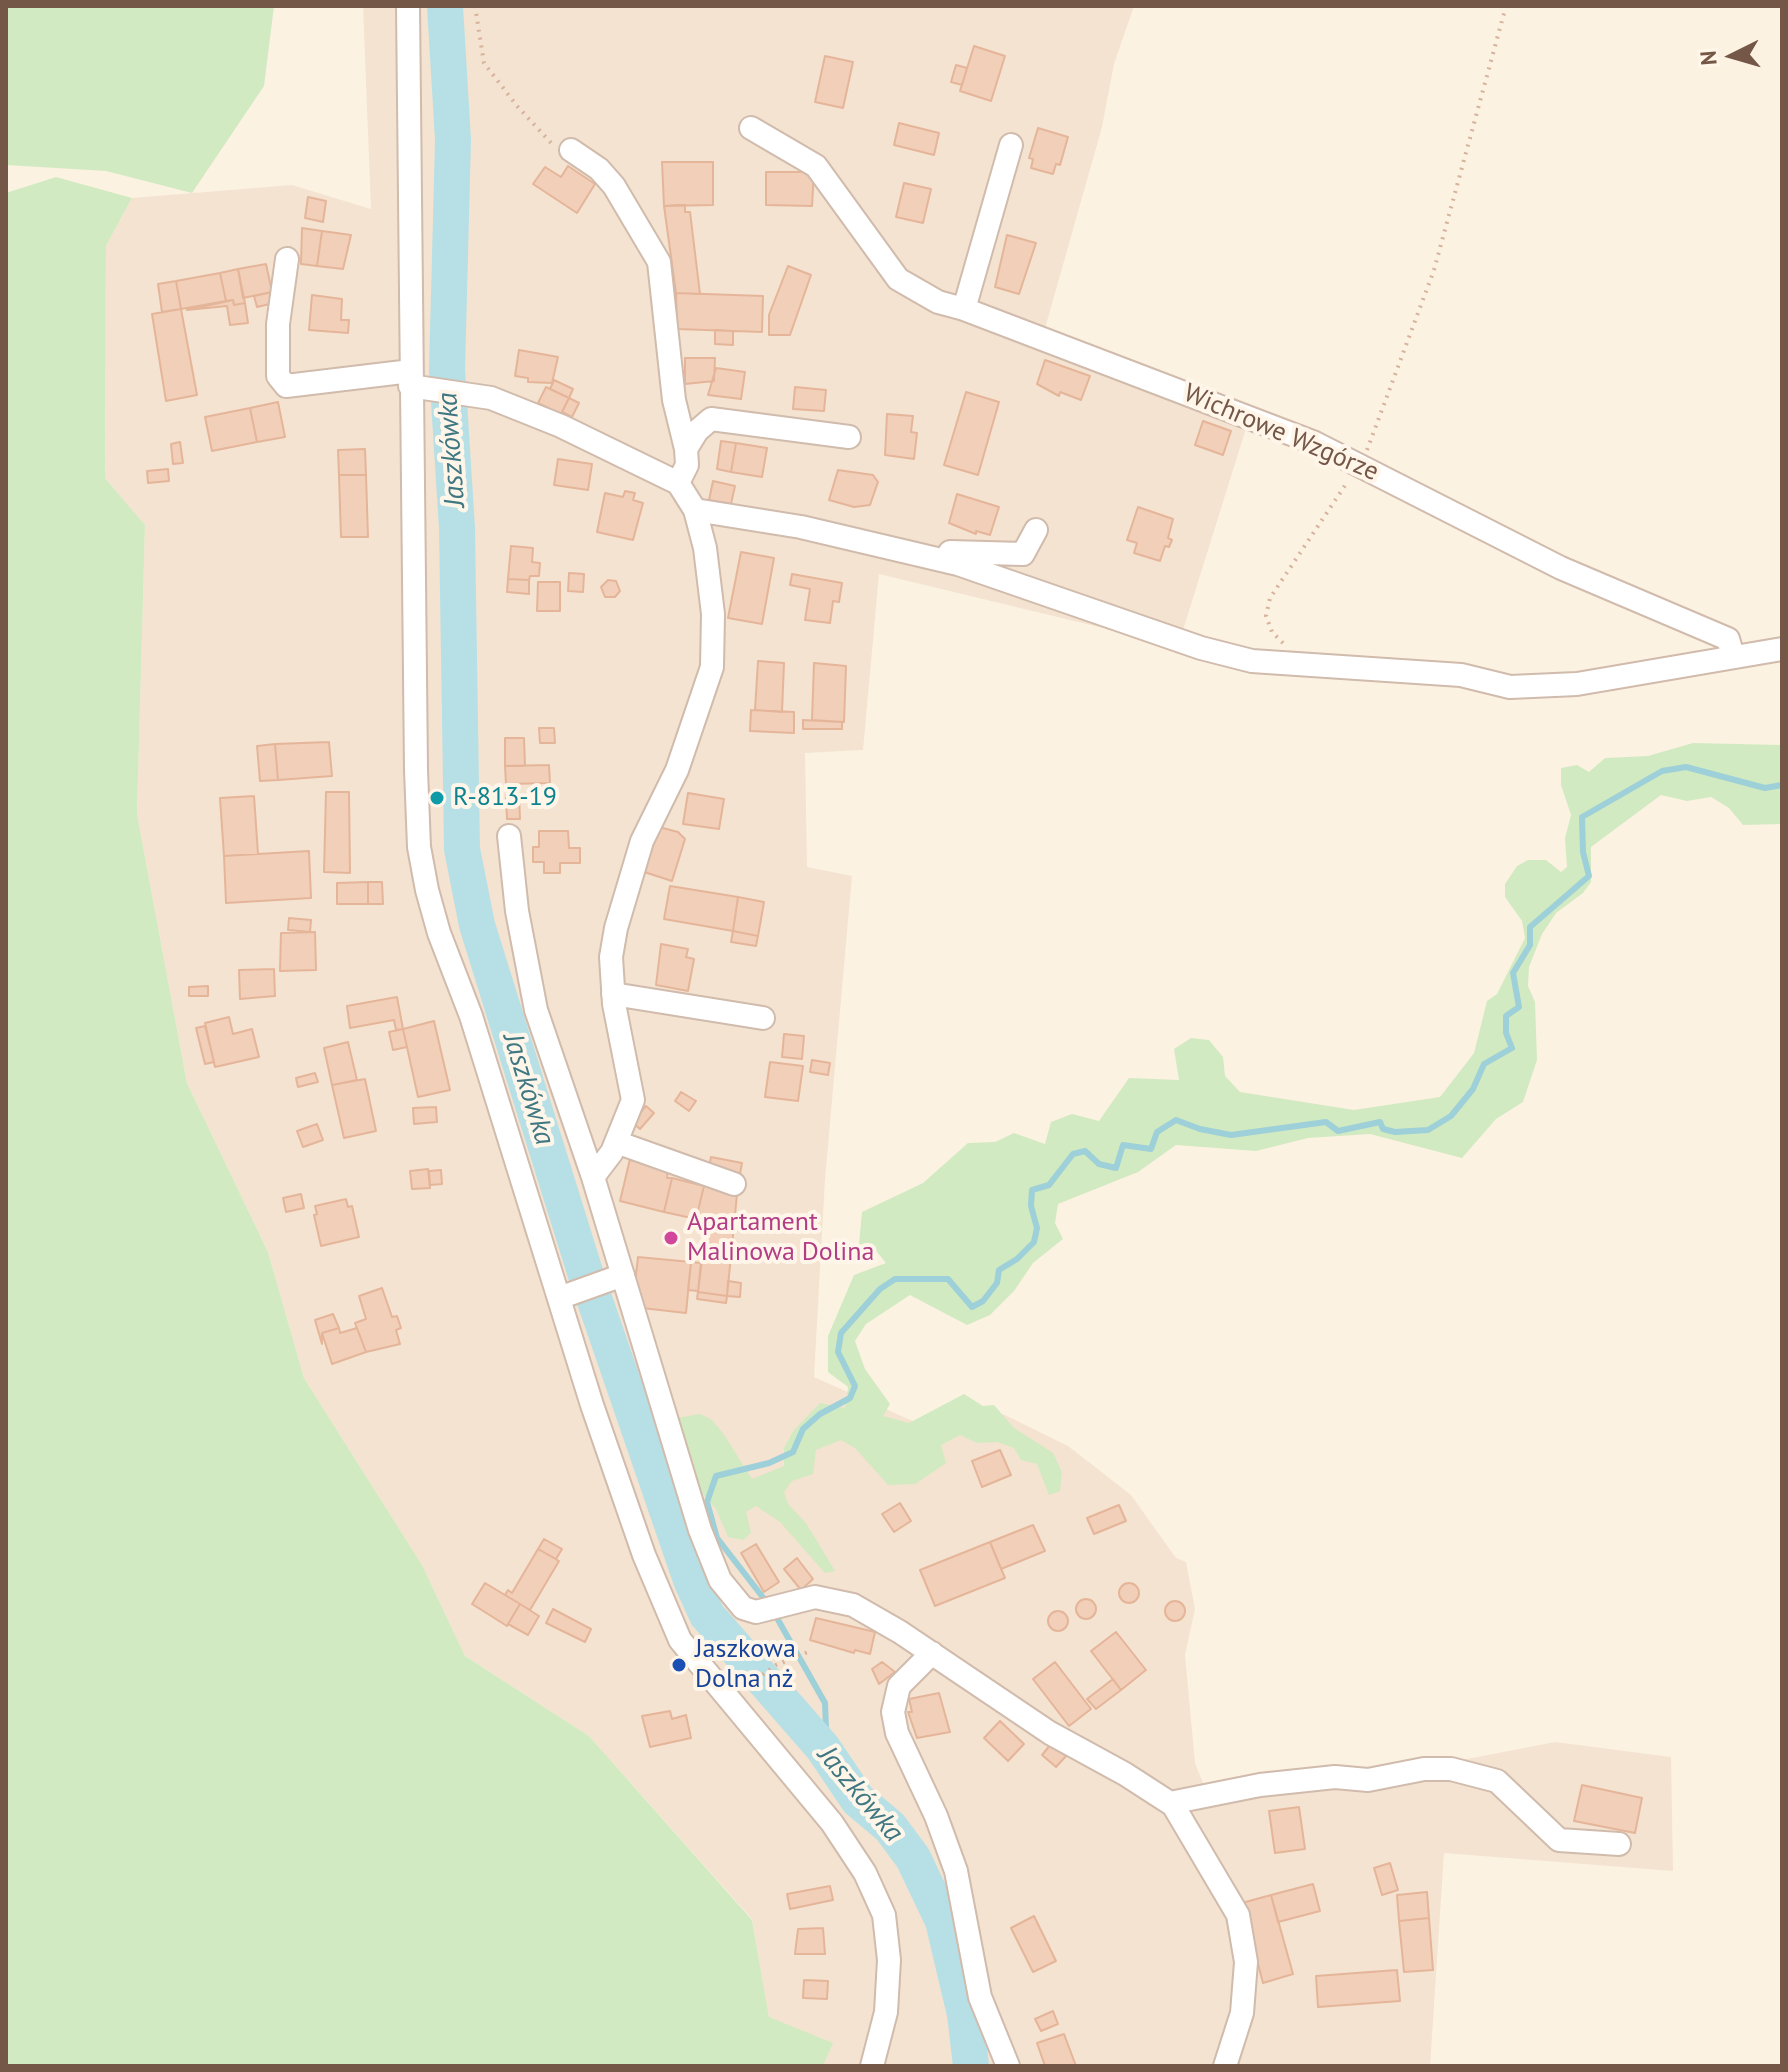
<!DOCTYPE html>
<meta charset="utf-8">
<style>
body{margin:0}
#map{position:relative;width:1788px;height:2072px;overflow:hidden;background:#fcf2e2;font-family:"PT Sans",sans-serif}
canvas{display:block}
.frame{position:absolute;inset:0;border:8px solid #755748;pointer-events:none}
.north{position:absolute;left:1692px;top:16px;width:80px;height:80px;-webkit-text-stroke:6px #fff6e9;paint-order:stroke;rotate:265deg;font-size:22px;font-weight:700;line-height:32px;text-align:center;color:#755748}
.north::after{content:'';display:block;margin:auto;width:28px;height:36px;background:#755748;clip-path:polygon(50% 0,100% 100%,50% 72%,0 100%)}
</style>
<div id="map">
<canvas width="1788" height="2072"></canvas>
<div class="frame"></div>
<div class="north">N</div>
</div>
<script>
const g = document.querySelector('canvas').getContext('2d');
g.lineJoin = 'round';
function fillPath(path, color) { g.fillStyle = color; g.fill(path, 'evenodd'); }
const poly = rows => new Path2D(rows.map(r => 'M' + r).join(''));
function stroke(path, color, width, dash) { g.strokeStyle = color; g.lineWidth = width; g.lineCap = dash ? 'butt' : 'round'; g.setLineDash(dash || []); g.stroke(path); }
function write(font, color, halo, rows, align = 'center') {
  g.font = font + ' "PT Sans",sans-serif'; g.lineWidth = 8; g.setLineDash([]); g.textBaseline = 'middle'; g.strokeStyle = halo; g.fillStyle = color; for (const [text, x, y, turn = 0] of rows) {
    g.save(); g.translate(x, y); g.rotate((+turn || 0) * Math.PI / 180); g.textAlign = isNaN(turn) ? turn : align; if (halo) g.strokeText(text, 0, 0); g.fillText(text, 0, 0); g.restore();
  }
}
const residential = poly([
 [363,6,1134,6,1114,64,1102,127,1040,346,1248,422,1178,646,879,574,863,750,805,753,807,867,852,876,825,1179,814,1377,944,1435,1003,1414,1068,1446,1131,1495,1176,1558,1186,1562,1195,1609,1185,1655,1195,1763,1205,1788,1374,1777,1555,1742,1671,1757,1673,1871,1444,1853,1430,2066,823,2066,832,2043,769,2018,752,1919,589,1736,465,1656,422,1565,304,1378,268,1252,187,1083,137,814,145,525,105,478,106,246,132,198,292,185,371,209]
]);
const green = poly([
 [6,6,274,6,264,86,192,193,106,171,6,165],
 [56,177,132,198,106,246,105,478,145,525,137,814,187,1083,268,1252,304,1378,422,1565,465,1656,589,1736,752,1920,769,2017,833,2043,823,2066,6,2066,6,193],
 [1693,743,1782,745,1782,824,1743,825,1729,808,1711,797,1687,801,1661,795,1591,847,1591,882,1583,893,1556,913,1542,934,1529,967,1528,986,1535,1002,1537,1060,1523,1102,1496,1119,1462,1158,1370,1134,1308,1138,1256,1151,1176,1145,1138,1172,1058,1204,1055,1223,1063,1239,1033,1263,1014,1291,990,1315,967,1325,910,1295,866,1324,855,1341,865,1369,890,1404,883,1416,909,1423,964,1394,983,1406,994,1405,1014,1428,1053,1453,1062,1472,1060,1491,1049,1495,1037,1464,1021,1460,1014,1448,997,1442,977,1443,960,1435,941,1445,946,1463,915,1484,888,1485,855,1448,841,1440,816,1450,813,1474,792,1481,784,1492,788,1504,806,1523,835,1571,825,1573,780,1522,756,1506,746,1512,751,1533,743,1540,728,1537,716,1509,696,1486,677,1418,700,1414,711,1419,723,1433,752,1479,784,1466,784,1448,794,1430,820,1403,845,1408,848,1387,828,1372,828,1336,854,1275,886,1263,877,1252,859,1244,862,1212,923,1183,968,1143,995,1142,1014,1133,1045,1144,1051,1122,1072,1114,1099,1121,1129,1078,1179,1080,1174,1049,1191,1038,1209,1040,1223,1057,1225,1076,1240,1092,1354,1110,1440,1097,1474,1053,1487,1001,1497,994,1525,938,1522,921,1505,897,1505,884,1517,866,1528,860,1546,860,1561,872,1567,867,1565,838,1571,815,1561,785,1561,768,1577,765,1589,772,1605,758,1648,756]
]);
const stream = poly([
 [765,1600,717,1538,707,1502,716,1476,769,1463,793,1452,803,1429,820,1414,850,1398,855,1386,838,1352,841,1333,880,1289,895,1279,948,1279,972,1307,983,1301,997,1283,999,1270,1017,1259,1034,1242,1037,1228,1031,1206,1032,1190,1049,1185,1073,1154,1085,1151,1099,1164,1116,1168,1123,1145,1151,1149,1157,1132,1176,1120,1200,1129,1231,1135,1326,1122,1338,1131,1380,1122,1383,1129,1395,1132,1428,1130,1451,1116,1473,1089,1484,1064,1512,1048,1506,1033,1506,1016,1519,1007,1513,973,1530,945,1530,927,1589,876,1583,852,1582,817,1662,771,1686,767,1765,788,1782,785],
 [777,1618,825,1703,827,1755]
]);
const river = poly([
 [445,6,453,140,447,370,457,528,462,849,477,925,585,1272,691,1580,707,1615,823,1748,858,1800,890,1827,913,1858,943,1921,965,2014,971,2066]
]);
const building = poly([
 [974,46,1005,56,991,101,960,91,974,46],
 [825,56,853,62,843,108,815,102,825,56],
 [956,65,967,68,962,85,951,82,956,65],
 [899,123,939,133,934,155,894,145,899,123],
 [1038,128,1068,137,1060,165,1056,164,1053,174,1031,168,1033,159,1029,158,1038,128],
 [662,162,713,162,713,205,664,206,662,162],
 [568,166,595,184,577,213,533,184,545,167,561,177,568,166],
 [766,172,814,172,812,206,766,205,766,172],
 [904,183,931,189,923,223,896,217,904,183],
 [308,197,326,201,323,222,305,218,308,197],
 [685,205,685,212,690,212,700,294,676,293,664,206,685,205],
 [302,228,322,231,317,266,301,264,302,228],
 [322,231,351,235,343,269,317,266,322,231],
 [1007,235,1036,243,1019,294,995,287,1007,235],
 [266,264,272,292,243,298,238,269,266,264],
 [788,266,811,275,790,335,769,335,769,315,788,266],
 [238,269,245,303,234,305,233,300,226,301,220,273,238,269],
 [220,273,226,301,181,309,176,281,220,273],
 [176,281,181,309,162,312,158,284,176,281],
 [272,292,274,303,257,307,254,296,272,292],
 [676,293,763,296,762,332,677,329,676,293],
 [312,295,342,299,341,320,349,320,348,333,309,330,312,295],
 [233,300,234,305,245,303,248,323,230,325,227,306,187,310,233,300],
 [181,309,197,395,166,401,152,314,181,309],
 [715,330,733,331,733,345,715,344,715,330],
 [519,350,558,357,552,383,528,382,528,378,515,376,519,350],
 [685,358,715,358,714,381,685,384,685,358],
 [1045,360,1090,376,1081,400,1060,392,1059,396,1037,384,1045,360],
 [716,368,745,372,741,399,708,395,716,368],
 [554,380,573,389,569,398,550,389,554,380],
 [546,387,569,398,561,414,538,403,546,387],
 [795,387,826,390,824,411,793,409,795,387],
 [966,392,999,402,978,475,944,465,966,392],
 [569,398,579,403,572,417,562,412,569,398],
 [278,402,285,437,257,442,250,408,278,402],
 [250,408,257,442,212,451,205,417,250,408],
 [887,414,913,416,911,432,917,433,914,459,885,455,887,414],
 [1203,421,1231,431,1223,455,1195,445,1203,421],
 [721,441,736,443,731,472,717,469,721,441],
 [180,442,183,463,173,464,171,444,180,442],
 [736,443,767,448,762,477,731,472,736,443],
 [365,449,366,475,339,475,338,450,365,449],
 [558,459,592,464,588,490,554,485,558,459],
 [168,469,169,481,148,483,147,471,168,469],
 [838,470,873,475,878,482,870,505,854,507,829,500,838,470],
 [339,475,366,475,368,537,341,537,339,475],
 [713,481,735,486,731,504,709,500,713,481],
 [625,491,635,493,633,500,643,503,633,540,597,532,605,493,623,497,625,491],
 [957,494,999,507,990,535,976,531,976,534,949,523,957,494],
 [1138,507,1173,519,1168,538,1172,540,1169,547,1165,546,1160,561,1134,553,1137,543,1127,540,1138,507],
 [511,546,533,548,532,562,540,563,539,576,530,576,529,580,508,579,511,546],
 [741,552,774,558,762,624,728,618,741,552],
 [569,573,584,574,583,592,568,591,569,573],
 [792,574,842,583,839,602,833,601,830,623,805,620,810,589,790,585,792,574],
 [508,579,529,580,529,594,507,592,508,579],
 [608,580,616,581,620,591,615,597,605,597,601,587,608,580],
 [538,582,560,582,560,611,537,611,538,582],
 [758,661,784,663,782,712,755,710,758,661],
 [814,663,846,666,844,722,812,720,814,663],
 [751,710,794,712,794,733,750,731,751,710],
 [803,720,842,722,842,729,803,729,803,720],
 [539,728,554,728,555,743,540,743,539,728],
 [505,738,524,738,525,766,505,766,505,738],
 [329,742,332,776,278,780,275,744,329,742],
 [275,744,278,780,260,781,257,746,275,744],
 [549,765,550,783,506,784,505,766,549,765],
 [326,792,349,792,350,873,324,872,326,792],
 [688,793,724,799,719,829,683,824,688,793],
 [506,795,519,795,520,819,507,819,506,795],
 [254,796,258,854,224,856,220,798,254,796],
 [655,826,678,832,685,839,672,881,641,871,655,826],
 [539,831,568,831,569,848,580,848,580,863,560,863,560,873,544,873,544,862,533,862,533,847,539,847,539,831],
 [309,851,311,898,226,903,224,856,309,851],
 [368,882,368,904,337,904,337,883,368,882],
 [368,882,382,882,383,904,368,904,368,882],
 [670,886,738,897,733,931,664,919,670,886],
 [738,897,764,902,758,936,733,931,738,897],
 [289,918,311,920,310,932,288,930,289,918],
 [733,931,758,936,756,946,731,942,733,931],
 [315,932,316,970,280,971,281,933,315,932],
 [661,944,688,949,686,957,694,959,688,991,656,985,661,944],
 [274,969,275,996,240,999,239,970,274,969],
 [208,986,208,996,189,996,189,987,208,986],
 [397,997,403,1029,396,1030,394,1020,350,1028,347,1006,397,997],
 [229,1017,233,1034,252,1029,259,1057,215,1067,205,1023,229,1017],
 [434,1021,450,1090,418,1097,403,1029,434,1021],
 [205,1026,214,1062,205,1064,196,1028,205,1026],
 [403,1029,407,1047,393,1050,389,1032,403,1029],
 [784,1034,804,1036,802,1059,782,1057,784,1034],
 [348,1042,357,1080,332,1085,324,1048,348,1042],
 [812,1060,830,1063,828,1075,810,1072,812,1060],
 [770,1062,803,1066,798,1101,765,1097,770,1062],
 [315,1073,318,1082,298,1087,296,1078,315,1073],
 [365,1079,376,1131,344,1138,332,1085,365,1079],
 [681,1092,696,1101,689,1111,675,1101,681,1092],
 [646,1106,654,1113,640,1129,632,1122,646,1106],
 [436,1107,437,1122,414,1124,413,1108,436,1107],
 [317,1124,323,1140,303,1147,297,1131,317,1124],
 [631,1155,668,1170,667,1178,672,1178,664,1212,620,1201,631,1155],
 [711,1157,742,1163,740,1174,709,1168,711,1157],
 [428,1169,430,1188,412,1189,410,1171,428,1169],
 [441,1170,442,1184,430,1185,429,1171,441,1170],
 [672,1178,704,1186,696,1219,664,1212,672,1178],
 [704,1186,737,1194,732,1246,704,1243,706,1222,696,1219,704,1186],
 [301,1194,304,1208,286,1212,283,1198,301,1194],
 [346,1199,348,1207,352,1206,359,1237,321,1246,314,1215,317,1214,315,1206,346,1199],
 [704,1243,732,1246,727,1296,698,1292,704,1243],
 [638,1257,691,1262,686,1313,642,1308,635,1283,638,1257],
 [691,1262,701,1263,698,1291,688,1290,691,1262],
 [728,1281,741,1283,740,1297,727,1296,728,1281],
 [382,1288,392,1317,397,1316,401,1328,396,1330,400,1344,366,1352,355,1323,366,1319,359,1296,382,1288],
 [698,1292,727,1296,726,1303,697,1299,698,1292],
 [333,1314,339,1328,322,1333,322,1344,315,1320,333,1314],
 [339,1328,340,1333,357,1328,366,1352,332,1364,322,1333,339,1328],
 [1000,1450,1011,1475,982,1487,972,1461,1000,1450],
 [900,1503,911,1521,894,1532,882,1514,900,1503],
 [1119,1505,1126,1521,1094,1534,1087,1518,1119,1505],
 [1033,1525,1045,1551,1001,1569,990,1542,1033,1525],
 [544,1539,562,1549,556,1559,538,1549,544,1539],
 [990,1542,1005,1578,935,1606,920,1570,990,1542],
 [756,1544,779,1582,764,1592,741,1553,756,1544],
 [538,1549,559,1561,530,1610,505,1595,508,1590,512,1593,538,1549],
 [797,1558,813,1579,801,1590,784,1569,797,1558],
 '1119 1593a10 10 0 1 1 20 0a10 10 0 1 1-20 0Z',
 [485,1583,520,1604,507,1626,472,1604,485,1583],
 '1076 1609a10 10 0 1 1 20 0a10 10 0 1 1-20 0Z',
 '1165 1611a10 10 0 1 1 20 0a10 10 0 1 1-20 0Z',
 [520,1604,539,1616,528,1635,508,1624,520,1604],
 [553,1609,591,1629,585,1642,546,1623,553,1609],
 '1048 1621a10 10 0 1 1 20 0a10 10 0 1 1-20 0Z',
 [816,1618,875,1632,870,1654,855,1650,854,1653,810,1640,816,1618],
 [1116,1632,1146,1670,1121,1690,1091,1651,1116,1632],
 [882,1662,895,1672,879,1684,872,1669,882,1662],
 [1055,1662,1091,1709,1069,1726,1033,1679,1055,1662],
 [1113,1679,1121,1690,1096,1709,1087,1699,1113,1679],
 [939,1693,950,1732,917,1738,908,1712,912,1712,909,1699,939,1693],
 [670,1711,672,1719,686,1715,691,1738,650,1747,642,1716,670,1711],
 [1000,1721,1024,1744,1008,1761,984,1738,1000,1721],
 [1051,1744,1066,1756,1056,1767,1042,1755,1051,1744],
 [1582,1785,1642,1798,1635,1833,1574,1821,1582,1785],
 [1299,1807,1305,1849,1275,1853,1269,1811,1299,1807],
 [1390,1863,1398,1890,1382,1895,1374,1868,1390,1863],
 [1313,1884,1320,1911,1278,1922,1271,1895,1313,1884],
 [830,1886,833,1900,790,1909,787,1894,830,1886],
 [1427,1892,1429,1918,1399,1921,1397,1895,1427,1892],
 [1271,1895,1293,1974,1263,1983,1242,1903,1271,1895],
 [1034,1916,1056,1961,1033,1972,1011,1928,1034,1916],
 [1429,1918,1433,1970,1404,1972,1399,1921,1429,1918],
 [823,1928,825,1954,795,1954,798,1929,823,1928],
 [1397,1970,1400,2001,1318,2007,1316,1976,1397,1970],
 [804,1980,828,1981,827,1999,803,1998,804,1980],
 [1053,2011,1058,2024,1041,2031,1035,2019,1053,2011],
 [1064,2034,1076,2066,1045,2066,1037,2043,1064,2034]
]);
const path = poly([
 [475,6,484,63,517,106,553,145],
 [1367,450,1434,270,1506,6],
 [1283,643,1272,632,1266,616,1270,598,1348,481],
 [743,1689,776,1665,808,1652]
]);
const minor = poly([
 [408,6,416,770,419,847,427,890,439,933,471,1016,592,1405,644,1555,680,1640,832,1823,865,1873,884,1915,889,1960,886,2012,872,2066],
 [751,128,816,166,898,279,938,302,964,309],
 [1011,145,964,309,1315,443,1561,568,1728,639,1733,656],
 [571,150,599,169,614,186,659,262,674,400,686,449,687,465,678,483],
 [287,259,278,324,278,376,286,386,411,371],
 [410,386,491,398,561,426,678,483,695,510,801,527,958,564,1201,648,1252,661,1461,675,1510,687,1577,684,1782,649],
 [686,449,697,431,711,419,849,437],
 [950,552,1023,554,1036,530],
 [509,836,517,911,536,1010,593,1177,700,1530,720,1580,743,1608,756,1612,815,1597,853,1605,900,1632,1050,1733,1125,1774,1173,1805],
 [613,994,763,1018],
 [616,1142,734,1184],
 [593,1177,612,1152,633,1100,614,1004,611,957,616,928,642,841,677,770,712,667,713,614,705,548,695,510],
 [559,1298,623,1275],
 [932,1653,899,1686,893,1712,897,1733,936,1816,956,1871,980,1997,1008,2066],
 [1225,2066,1242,2013,1246,1962,1238,1915,1173,1805,1175,1802,1260,1785,1335,1777,1368,1780,1424,1769,1451,1769,1497,1781,1559,1840,1619,1844]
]);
const markers = [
 [437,798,8,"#0f9aa8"],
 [671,1238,8,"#d1479c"],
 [679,1665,8,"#1a4fb4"]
];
const streetNames = [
 ["Wichrowe Wzgórze",1281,433,23]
];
const cultureNames = [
 ["R-813-19",453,798]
];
const hotelNames = [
 ["Apartament",687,1223],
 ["Malinowa Dolina",687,1253]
];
const transitNames = [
 ["Jaszkowa",695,1650],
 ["Dolna nż",695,1680]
];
const waterNames = [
 ["Jaszkówka",452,450,-94],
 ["Jaszkówka",528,1089,73],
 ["Jaszkówka",860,1794,50]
];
fillPath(residential, '#f4e3d1');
fillPath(green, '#d2eac1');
stroke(stream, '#9dd0d8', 6);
stroke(river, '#b7e0e6', 36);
fillPath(building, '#f2cfb9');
stroke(building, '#e5b59a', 2);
stroke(minor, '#d0bbac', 26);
stroke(path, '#d7b29d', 4, [2, 6]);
stroke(minor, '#fff', 22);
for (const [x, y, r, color] of markers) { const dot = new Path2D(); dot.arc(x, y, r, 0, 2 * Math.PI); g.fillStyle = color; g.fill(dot); stroke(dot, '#fff6e9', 3); }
write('26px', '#755748', '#fff6e9', streetNames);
write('26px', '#0d838f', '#fff6e9', cultureNames, 'left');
write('26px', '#b23c85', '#fff6e9', hotelNames, 'left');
write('26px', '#164399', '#fff6e9', transitNames, 'left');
write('italic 28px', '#3f7782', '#fff6e9', waterNames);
</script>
